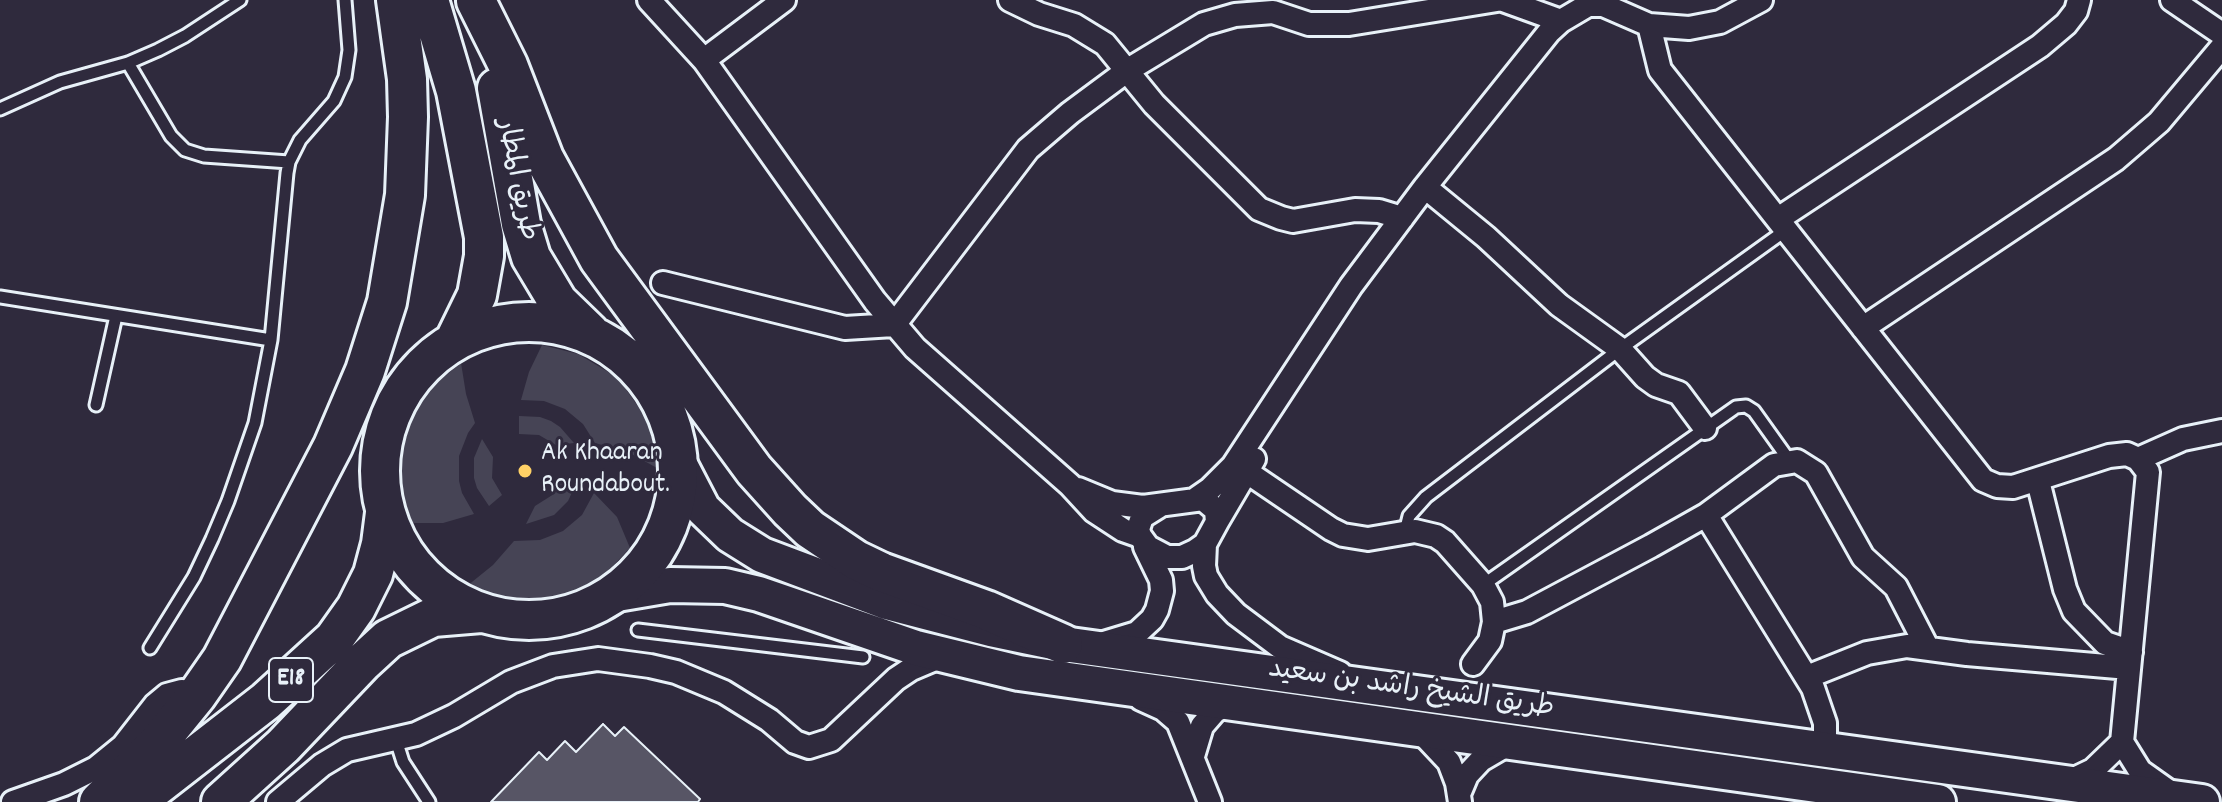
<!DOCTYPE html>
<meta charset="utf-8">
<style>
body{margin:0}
canvas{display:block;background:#2f2a3d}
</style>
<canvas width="2222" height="802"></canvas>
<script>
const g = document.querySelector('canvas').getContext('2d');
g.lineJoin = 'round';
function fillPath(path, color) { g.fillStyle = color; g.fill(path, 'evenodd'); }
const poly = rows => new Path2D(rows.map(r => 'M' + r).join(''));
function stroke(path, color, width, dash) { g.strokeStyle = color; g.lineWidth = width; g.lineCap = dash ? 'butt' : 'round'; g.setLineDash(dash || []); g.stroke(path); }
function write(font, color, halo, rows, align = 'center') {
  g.font = font + ' Dekko,"Playpen Sans Arabic",sans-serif'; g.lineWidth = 6; g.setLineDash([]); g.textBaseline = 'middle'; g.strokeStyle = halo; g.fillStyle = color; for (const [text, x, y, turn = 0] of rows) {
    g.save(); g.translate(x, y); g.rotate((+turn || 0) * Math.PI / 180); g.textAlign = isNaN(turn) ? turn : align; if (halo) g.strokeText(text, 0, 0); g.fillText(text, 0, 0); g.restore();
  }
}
const green = poly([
 [542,345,578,354,610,373,623,385,644,415,651,432,657,468,628,452,595,443,583,424,565,409,544,401,521,400,529,372],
 [461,363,466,394,475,423,468,433,459,456,459,481,462,493,474,514,443,523,411,523,405,507,400,475,401,458,409,426,416,411,435,384],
 [519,416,540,417,551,421,560,427,574,443,556,445,539,435,519,434],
 [482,439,493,457,492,478,502,495,489,506,477,488,474,478,474,458],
 [561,480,576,484,568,501,554,515,526,524,535,506,554,494],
 [594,493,617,517,630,548,607,572,579,590,563,595,531,601,498,598,467,586,493,565,514,541,540,540,563,531,582,515]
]);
const building = poly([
 [603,724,615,736,624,727,700,799,698,802,491,802,539,752,547,760,565,741,576,752,603,724]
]);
const lane = poly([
 [128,63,171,136,185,150,204,156,289,162],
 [0,109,60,82,128,63,158,50,185,36,240,0],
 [0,297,271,340],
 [96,405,116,316],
 [1405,532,1409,516,1426,497,1620,349,1786,230],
 [1483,585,1736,407,1746,406,1754,411,1789,460],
 [638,630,863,657],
 [150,648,194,577,212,539,228,501,255,423,271,340,287,173,289,162,300,140,334,101,345,77,349,50,345,0],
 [396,740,403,762,429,802]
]);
const street = poly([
 [649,0,704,60,875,301,915,348,1070,485,1094,511,1123,530,1140,536],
 [1010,0,1039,14,1074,25,1105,44,1154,104,1259,209,1281,218,1293,221,1355,210,1379,211,1402,218],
 [1503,0,1561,21],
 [2172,0,2222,34],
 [1649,25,1660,70,1983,480,1997,486,2013,487,2109,456,2127,454,2138,459,2148,472,2122,742,2140,771,2171,793],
 [704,60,784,0],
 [1425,187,1486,237,1559,305,1620,349,1645,377,1656,385,1679,393,1705,428],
 [1778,219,2040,46,2066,24,2076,11,2079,0],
 [663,283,845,328,894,325,1028,149,1070,113,1128,70,1204,24,1235,15,1273,12,1309,24,1349,24,1497,0],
 [1863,328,2116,159,2159,122,2222,47],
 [2138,459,2183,439,2222,431],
 [1247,472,1331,529,1343,535,1368,539,1415,531,1436,536,1445,542,1483,585,1492,602,1494,622,1490,641,1473,664],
 [2038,481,2065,589,2074,611,2105,643,2131,652],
 [1078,489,1112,503,1143,507,1203,499,1216,510,1217,522,1205,544,1195,551,1182,557,1167,557,1148,547,1140,536,1138,529,1142,517,1158,507],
 [1197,498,1210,489,1233,466,1351,286,1425,187,1549,32,1561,21,1588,5,1603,5,1649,25,1689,28,1720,22,1761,0],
 [1706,515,1813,688,1825,723,1825,749],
 [1217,522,1254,459],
 [1205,544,1204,566,1206,576,1217,594,1236,614,1280,647,1340,673],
 [1494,622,1527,612,1651,546,1706,515,1774,465,1797,461,1816,473,1863,557,1896,587,1927,647],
 [1104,643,1137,633,1152,619,1157,610,1162,591,1161,580,1145,547],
 [1807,677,1867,653,1907,646,1967,654,2129,668],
 [1141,699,1163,709,1178,722,1210,802],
 [1418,729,1449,762,1457,783,1460,802],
 [1193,756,1202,726,1215,711,1232,702],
 [2068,782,2093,770,2122,742],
 [1459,794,1467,775,1481,760,1510,743],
 [13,802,64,784,96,768,123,746,155,705,167,695,182,691,197,695],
 [278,802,322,765,347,750,416,734,454,716,511,682,553,666,598,659,650,666,676,672,724,692,769,720,795,742,809,747,831,740,896,679,911,669,944,655]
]);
const primary = poly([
 [677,459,703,509,730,535,762,555,887,602,991,629,1063,644,2202,802],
 [611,595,670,585,725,586,759,594,916,648,1019,673,1938,802]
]);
const highway = poly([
 [429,0,456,91,484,237,484,256,477,295,454,342],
 [476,1,508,65,544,158,599,259,754,470,790,510,810,529,856,560,881,572,986,610,1063,644],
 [497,88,521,224,531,257,558,302,590,333],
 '380 471a149 149 0 1 1 298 0a149 149 0 1 1-298 0Z',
 [99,802,158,743,197,695,222,659,333,446,365,371,387,302,405,195,408,117,407,79,396,0],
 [136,802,266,701,334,639,356,608,373,574,381,544,385,513],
 [221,802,283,746,363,662,388,639,433,617,481,613]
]);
const markers = [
 [525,471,8,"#ffd166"]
];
const shields = [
 [291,680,44]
];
const shieldNames = [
 ["E18",291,680]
];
const streetNames = [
 ["طريق المطار",515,180,79],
 ["طريق الشيخ راشد بن سعيد",1411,691,8]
];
const poiNames = [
 ["Ak Khaaran",541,455],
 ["Roundabout.",541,487]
];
fillPath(green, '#464455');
fillPath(building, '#575565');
stroke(building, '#e8f1f8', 2);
stroke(lane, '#e8f1f8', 17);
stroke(street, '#e8f1f8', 28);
stroke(primary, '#e8f1f8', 40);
stroke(highway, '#e8f1f8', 44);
stroke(lane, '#2f2a3d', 11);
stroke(street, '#2f2a3d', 22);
stroke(primary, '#2f2a3d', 34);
stroke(highway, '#2f2a3d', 38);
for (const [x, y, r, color] of markers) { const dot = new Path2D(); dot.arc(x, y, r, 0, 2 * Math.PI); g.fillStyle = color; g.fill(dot); stroke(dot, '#2f2a3d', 3); }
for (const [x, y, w] of shields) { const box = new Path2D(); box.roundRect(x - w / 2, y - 22, w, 44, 6); g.fillStyle = '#2f2a3d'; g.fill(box); stroke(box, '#e8f1f8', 2); }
write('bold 26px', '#e8f1f8', null, shieldNames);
write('28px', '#e8f1f8', '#2f2a3d', streetNames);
write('28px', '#e8f1f8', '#2f2a3d', poiNames, 'left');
</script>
